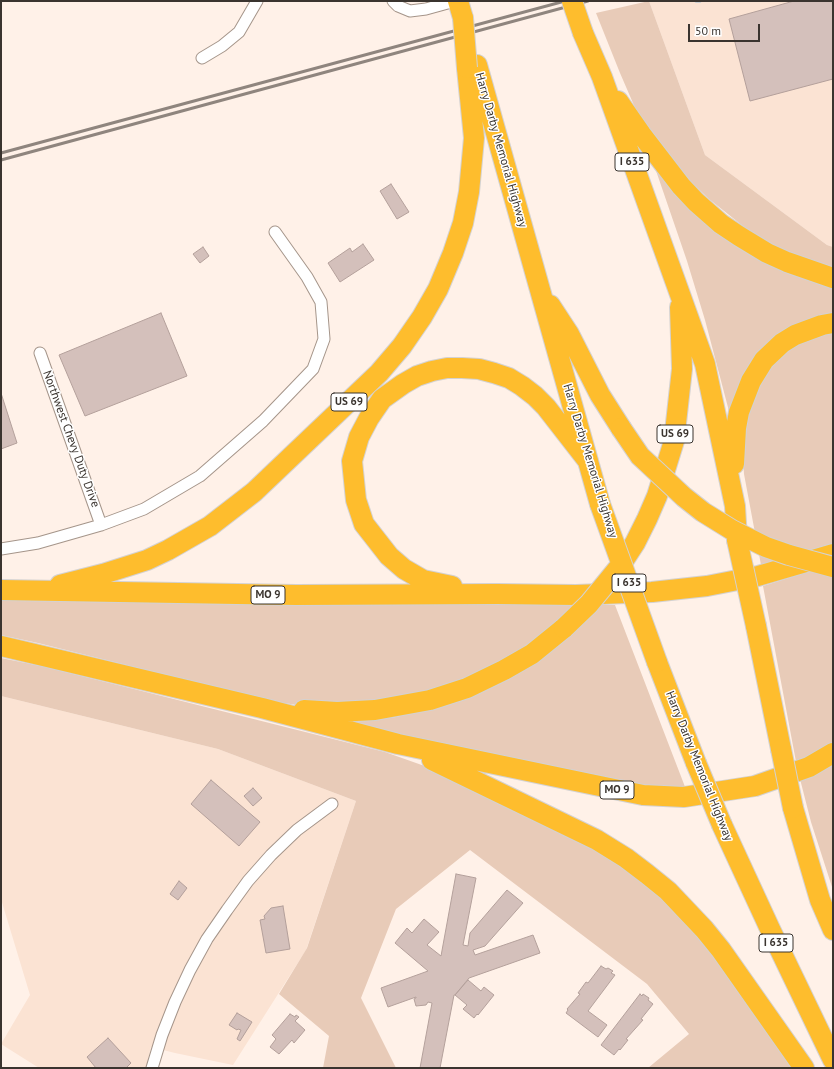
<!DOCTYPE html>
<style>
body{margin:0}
#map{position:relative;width:834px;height:1069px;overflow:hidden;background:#fff1e8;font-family:"PT Sans",sans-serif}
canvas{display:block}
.frame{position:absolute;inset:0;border:2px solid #3a342f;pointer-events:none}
.scale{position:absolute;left:688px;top:24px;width:72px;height:18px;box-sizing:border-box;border:2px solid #3a342f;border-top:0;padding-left:5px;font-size:12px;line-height:14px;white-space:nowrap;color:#3a342f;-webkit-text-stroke:3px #fff;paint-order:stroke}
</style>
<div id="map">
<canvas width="834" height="1069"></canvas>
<div class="frame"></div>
<div class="scale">50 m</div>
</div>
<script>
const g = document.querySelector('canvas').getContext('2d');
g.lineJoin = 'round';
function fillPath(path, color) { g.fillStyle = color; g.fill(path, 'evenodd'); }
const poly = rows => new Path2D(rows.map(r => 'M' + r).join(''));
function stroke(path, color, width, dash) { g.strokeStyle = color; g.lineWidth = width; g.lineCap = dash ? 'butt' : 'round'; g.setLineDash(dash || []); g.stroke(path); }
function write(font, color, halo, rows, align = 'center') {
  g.font = font + ' "PT Sans",sans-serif'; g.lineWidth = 3; g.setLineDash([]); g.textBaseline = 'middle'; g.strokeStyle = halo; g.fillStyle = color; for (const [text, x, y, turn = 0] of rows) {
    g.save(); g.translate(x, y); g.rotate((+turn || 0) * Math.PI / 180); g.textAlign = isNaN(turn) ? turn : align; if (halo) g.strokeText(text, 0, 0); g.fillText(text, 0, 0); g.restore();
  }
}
const built = poly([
 [649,1,833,1,833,247,827,245,705,155],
 [1,696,218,749,356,801,306,950,233,1065,175,1053,151,1047,146,1068,39,1068,1,1044,30,995,1,899]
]);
const green = poly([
 [649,1,705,155,827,245,833,247,833,270,775,246,748,230,709,199,689,180,668,157,636,110,620,73,596,13],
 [652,159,682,195,833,284,833,316,800,324,730,415,705,320,687,261],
 [833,329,833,544,761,565,744,474,742,447,755,384,789,345],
 [833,564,833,749,797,767,763,586],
 [1,598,615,605,687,792,661,793,621,787,354,726,353,722,396,717,450,702,478,691,528,664,564,636,589,614,590,611,576,608,558,627,517,657,468,681,445,690,402,702,350,707,297,705,271,701,38,643,1,635],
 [1,658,41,666,130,688,385,752,433,769,579,836,687,914,799,1068,648,1068,689,1034,647,984,470,850,396,909,361,998,396,1068,323,1068,329,1036,279,994,307,948,356,801,218,749,1,696],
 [833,764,833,890,811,822,800,779]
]);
const stream = poly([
 [696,1,700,1]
]);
const building = poly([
 [794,1,833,1,833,79,750,101,729,19,794,1],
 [391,184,409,212,397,219,380,191,391,184],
 [363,244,374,260,340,282,328,263,350,248,352,252,363,244],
 [203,247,209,256,200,263,193,254,203,247],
 [161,313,187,376,85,416,59,355,161,313],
 [1,393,17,443,1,449,1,393],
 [211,780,260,822,239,846,191,804,211,780],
 [253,788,262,798,253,806,244,796,253,788],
 [456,874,476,878,463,945,468,946,470,933,507,890,523,903,485,946,473,950,475,955,533,935,540,953,469,978,455,995,454,995,440,1068,420,1068,432,1003,428,1002,426,1005,416,1006,414,999,416,998,416,997,388,1007,381,988,428,971,395,943,407,928,412,933,424,919,439,932,427,945,441,956,456,874],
 [179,881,187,888,178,900,170,894,179,881],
 [283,906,290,949,266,953,260,920,265,919,264,916,271,908,283,906],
 [601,966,606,969,608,968,613,971,611,973,615,975,588,1011,607,1025,598,1037,566,1013,568,1010,567,1009,580,994,578,993,586,982,588,983,601,966],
 [468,980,481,991,484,987,494,995,478,1015,477,1014,474,1018,463,1009,467,1005,455,995,468,980],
 [640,994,642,996,643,994,649,998,648,1000,653,1004,641,1019,643,1020,626,1039,628,1040,620,1050,619,1049,614,1055,601,1045,640,994],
 [237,1013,252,1022,240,1041,237,1039,241,1030,238,1029,237,1030,229,1025,237,1013],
 [290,1014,295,1017,296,1015,299,1017,295,1021,305,1030,294,1043,292,1040,279,1054,270,1047,276,1039,272,1035,290,1014],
 [108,1038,131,1063,126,1068,96,1068,87,1057,108,1038]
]);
const street = poly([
 [393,1,398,6,410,11,426,9,455,1],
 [202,58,222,46,239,32,257,1],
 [40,353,101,525],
 [1,549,38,543,101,525,144,509,200,476,263,421,313,369,324,339,321,302,307,277,275,232],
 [152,1068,162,1035,175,1002,190,970,207,939,227,910,248,881,271,855,297,830,332,804]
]);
const highway = poly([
 [458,1,463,18],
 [583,33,602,77,705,364,735,506,737,540],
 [477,65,600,504],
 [618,101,641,134,681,186,696,202,721,224,739,236,767,253,787,262,833,278],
 [550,305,569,334,600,395,621,428],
 [734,464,736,428,739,412,751,381,764,360,782,343,795,335,822,325,833,323],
 [620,566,635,543,647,519,657,496,674,441,682,369,680,307],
 [60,585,103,574,147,560,168,550,210,526,254,492,379,373,402,346,422,317,438,289,453,253,463,223,469,192,474,138,467,68],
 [452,586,423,580,404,569,389,556,364,524,356,500,352,461,359,437,369,418,382,399,403,384,417,376,432,371,447,368,462,368,479,369,494,373,509,378,522,386,535,396,546,407,588,461],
 [1,590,296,595,497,594,576,595,652,592,707,586,758,576,833,554],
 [756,626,781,749],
 [1,646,262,708,398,744,643,795,684,797,755,786,809,767,833,753],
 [657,662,696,763],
 [304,710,337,712,375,710,430,700,467,688,504,670,532,654,564,628],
 [432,760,597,840,626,858,647,874,668,891,704,929,721,950,804,1068],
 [793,808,820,900,833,930],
 [722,825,770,929,833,1060]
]);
const rail = poly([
 [1,153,565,1],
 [1,160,588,1]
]);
const highwayBridge = poly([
 [572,1,583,33],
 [463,18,467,68],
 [621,428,640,456,684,497,703,512,732,530,766,547,789,555,833,567],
 [600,504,657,662],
 [737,540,756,626],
 [564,628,589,604,620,566],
 [781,749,793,808],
 [696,763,722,825]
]);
const shields = [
 [632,162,34],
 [349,402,36],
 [675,434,36],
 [629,583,34],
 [268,595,34],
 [617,790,34],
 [776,943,34]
];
const shieldNames = [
 ["I 635",632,162],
 ["US 69",349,402],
 ["US 69",675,434],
 ["I 635",629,583],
 ["MO 9",268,595],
 ["MO 9",617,790],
 ["I 635",776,943]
];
const streetNames = [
 ["Harry Darby Memorial Highway",501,150,74],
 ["Northwest Chevy Duty Drive",71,439,70],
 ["Harry Darby Memorial Highway",590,461,73],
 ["Harry Darby Memorial Highway",699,766,68]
];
fillPath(built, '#fbe3d3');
fillPath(green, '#e8cbb8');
stroke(stream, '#9ebdd5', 3);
fillPath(building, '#d4c0bb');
stroke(building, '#b4a09b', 1);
stroke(street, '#a5958a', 13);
stroke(highway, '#d4d2d1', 22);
stroke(street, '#fff', 11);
stroke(highway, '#febd2d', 20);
stroke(rail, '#8f857e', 3);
stroke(highwayBridge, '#d4d2d1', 22, []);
stroke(highwayBridge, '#febd2d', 20);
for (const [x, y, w] of shields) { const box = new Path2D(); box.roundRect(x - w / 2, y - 9, w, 18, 3); g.fillStyle = '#fff'; g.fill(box); stroke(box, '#3a342f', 1); }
write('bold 11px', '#3a342f', null, shieldNames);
write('12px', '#3a342f', '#fff', streetNames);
</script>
